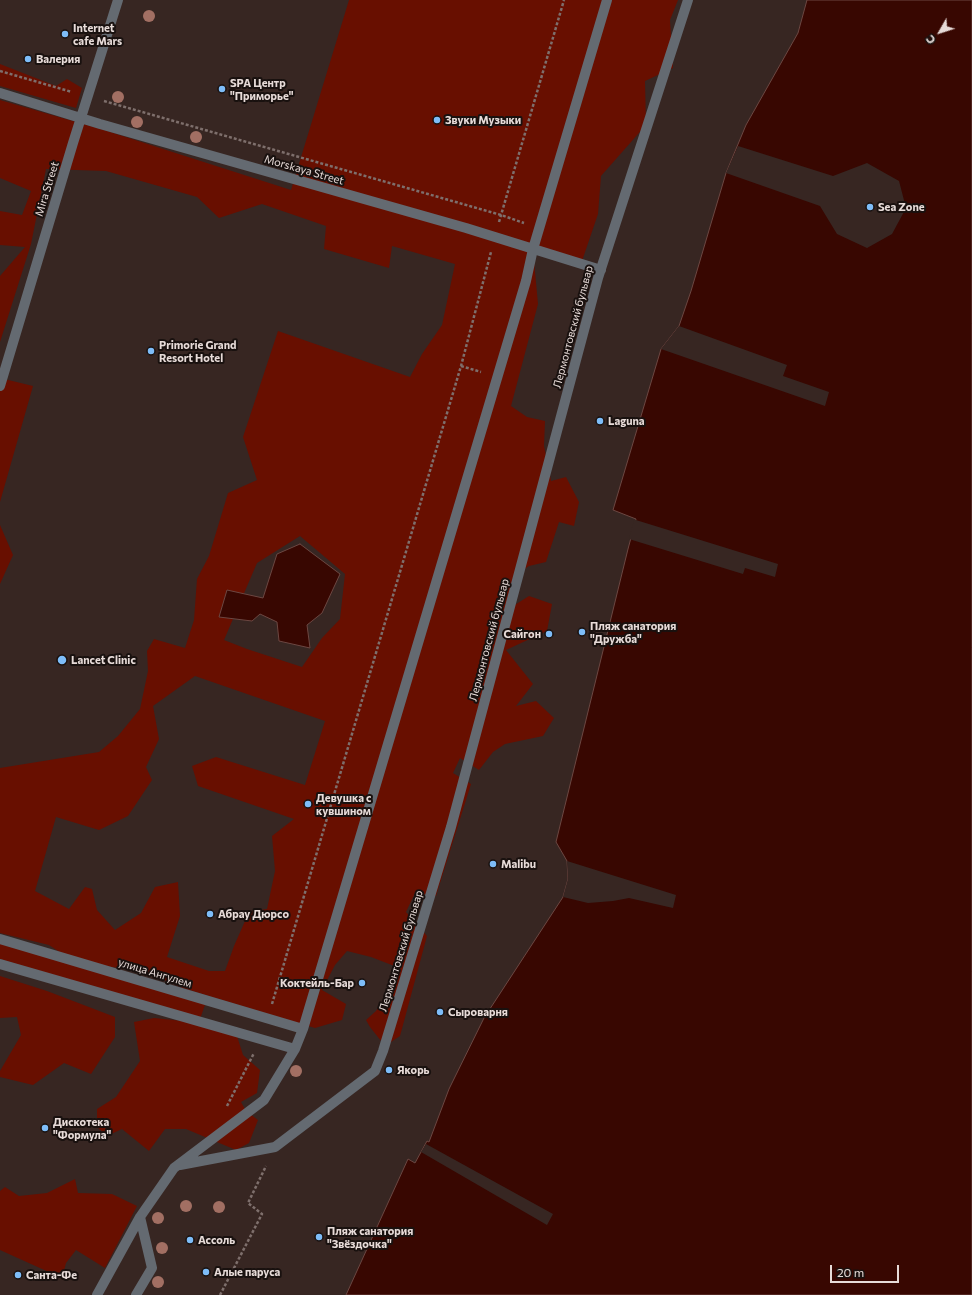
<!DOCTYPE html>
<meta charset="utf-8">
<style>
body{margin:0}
#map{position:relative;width:972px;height:1295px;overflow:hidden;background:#372622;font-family:Commissioner,sans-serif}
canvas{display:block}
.north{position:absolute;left:920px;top:12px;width:40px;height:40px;-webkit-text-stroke:3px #19110f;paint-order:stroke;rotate:231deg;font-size:11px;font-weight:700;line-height:16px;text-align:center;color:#e7dbd8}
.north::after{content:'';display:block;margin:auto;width:14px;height:18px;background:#e7dbd8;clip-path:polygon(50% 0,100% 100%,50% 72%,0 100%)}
.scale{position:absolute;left:830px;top:1265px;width:69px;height:18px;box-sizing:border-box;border:2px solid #e7dbd8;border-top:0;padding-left:5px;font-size:12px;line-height:14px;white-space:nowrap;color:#e7dbd8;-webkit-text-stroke:3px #19110f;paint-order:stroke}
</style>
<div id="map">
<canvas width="972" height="1295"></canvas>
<div class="north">С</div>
<div class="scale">20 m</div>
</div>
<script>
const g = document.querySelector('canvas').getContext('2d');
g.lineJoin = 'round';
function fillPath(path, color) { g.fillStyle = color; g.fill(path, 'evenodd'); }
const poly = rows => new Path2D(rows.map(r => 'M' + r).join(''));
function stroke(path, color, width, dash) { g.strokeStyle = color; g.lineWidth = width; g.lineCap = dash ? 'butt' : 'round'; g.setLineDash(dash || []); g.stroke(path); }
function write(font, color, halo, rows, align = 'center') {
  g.font = font + ' Commissioner,sans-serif'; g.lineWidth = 4; g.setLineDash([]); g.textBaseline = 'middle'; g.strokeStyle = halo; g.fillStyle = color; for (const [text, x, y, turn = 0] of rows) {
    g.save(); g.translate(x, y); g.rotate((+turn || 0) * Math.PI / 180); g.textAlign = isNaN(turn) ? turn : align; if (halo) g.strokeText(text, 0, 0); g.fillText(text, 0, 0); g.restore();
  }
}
const green = poly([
 [349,0,678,0,670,20,673,68,645,81,646,125,601,176,598,214,582,261,533,250,538,304,511,406,527,417,545,421,544,446,551,481,566,477,579,502,574,526,559,522,546,562,529,566,514,576,510,608,529,596,552,604,547,631,506,650,533,684,516,706,536,701,554,718,543,736,505,744,493,752,479,770,460,758,453,773,471,784,436,896,415,893,406,912,427,936,400,1036,385,1046,370,1027,366,1020,376,1011,391,988,397,967,371,957,347,951,335,965,322,990,346,1004,342,1020,315,1028,212,997,183,988,146,972,105,966,61,953,49,945,0,933,0,768,99,752,118,736,140,709,148,671,147,651,154,639,185,648,194,620,197,579,209,556,228,493,257,480,243,437,278,331,410,377,422,354,442,325,455,264,392,246,389,268,324,249,326,226,262,204,219,218,197,197,106,171,46,169,31,244,0,342,0,276,25,247,0,245,0,211,22,215,31,191,0,178,0,100,104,130,291,190],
 [300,536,345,574,340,619,322,638,302,667,247,649,224,640,257,563],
 [195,676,325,721,305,785,216,757,192,766,198,786,294,819,272,836,275,871,267,909,249,912,234,946,225,971,209,971,167,957,180,916,178,882,155,887,141,913,115,930,97,910,92,889,85,887,69,909,35,891,56,817,99,830,128,816,152,780,146,767,159,739,153,706],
 [0,64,56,86,67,79,82,88,76,108,0,86],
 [0,378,33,386,0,502],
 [0,525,13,555,0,584],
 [0,941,206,1002,200,1019,0,959],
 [0,976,47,991,115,1017,115,1037,91,1074,64,1063,33,1085,0,1077,0,1071,21,1035,17,1017,0,1018],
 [154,1018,193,1022,237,1036,243,1055,260,1070,257,1093,241,1102,246,1111,258,1120,249,1143,236,1150,186,1129,165,1129,149,1151,122,1129,107,1136,97,1127,97,1109,116,1097,140,1061,134,1022],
 [75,1179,78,1193,112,1194,137,1206,105,1268,76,1250,66,1263,62,1278,0,1250,0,1191,5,1187,19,1196,47,1193]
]);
const water = poly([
 [807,0,972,0,972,1295,346,1295,408,1159,415,1163,427,1141,429,1142,449,1089,484,1018,563,897,568,879,567,861,556,842,628,549,636,519,613,510,661,349,679,326,691,291,726,173,746,125,798,33,807,0],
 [300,544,340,574,322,613,307,625,310,648,279,641,277,622,260,614,252,621,219,617,227,590,263,598,277,554,300,544]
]);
const pier = poly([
 [738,146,833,176,867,163,899,181,906,208,892,234,867,248,837,234,820,206,726,173],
 [679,326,787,365,783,376,829,392,825,406,661,349],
 [623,516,778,564,775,577,745,568,743,574,629,539,634,520],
 [567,861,676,895,673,908,629,898,613,901,588,903,563,897,568,879],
 [426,1144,553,1214,547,1225,421,1152]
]);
const path = poly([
 [0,71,72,92],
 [104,101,501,215,524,223],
 [499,222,564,0],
 [461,366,481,372],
 [272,1004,461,366,491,252],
 [227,1106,254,1053],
 [220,1295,262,1214,248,1203,266,1166]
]);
const minor = poly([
 [0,93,100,124,466,228,601,270],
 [0,386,73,143,118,0],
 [0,939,303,1029],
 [0,964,295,1049],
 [180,1165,275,1147,375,1071,383,1051,451,827,598,278,688,0],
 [97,1295,140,1217,174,1168,264,1100,295,1049,303,1029,526,281,533,249,607,0],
 [136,1295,152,1268,140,1217]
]);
const trees = [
 [149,16],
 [118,97],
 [137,122],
 [196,137],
 [296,1071],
 [186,1206],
 [219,1207],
 [158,1218],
 [162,1248],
 [158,1282]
];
const markers = [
 [65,34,4,"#7ebdf9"],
 [28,59,4,"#7ebdf9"],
 [222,89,4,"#7ebdf9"],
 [437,120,4,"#7ebdf9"],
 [870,207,4,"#7ebdf9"],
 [151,351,4,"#7ebdf9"],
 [600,421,4,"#7ebdf9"],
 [582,632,4,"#7ebdf9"],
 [549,634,4,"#7ebdf9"],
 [62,660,5,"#7ebdf9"],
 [308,804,4,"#7ebdf9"],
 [493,864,4,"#7ebdf9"],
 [210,914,4,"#7ebdf9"],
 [362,983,4,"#7ebdf9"],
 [440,1012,4,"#7ebdf9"],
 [389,1070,4,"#7ebdf9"],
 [45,1128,4,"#7ebdf9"],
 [319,1237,4,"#7ebdf9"],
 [190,1240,4,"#7ebdf9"],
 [206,1272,4,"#7ebdf9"],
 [18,1275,4,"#7ebdf9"]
];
const poiNames = [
 ["Internet",73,28],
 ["cafe Mars",73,41],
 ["Валерия",36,59],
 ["SPA Центр",230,83],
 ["\"Приморье\"",230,96],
 ["Звуки Музыки",445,120],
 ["Sea Zone",878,207],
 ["Primorie Grand",159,345],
 ["Resort Hotel",159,358],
 ["Laguna",608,421],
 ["Пляж санатория",590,626],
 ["\"Дружба\"",590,639],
 ["Сайгон",541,634,"right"],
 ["Lancet Clinic",71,660],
 ["Девушка с",316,798],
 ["кувшином",316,811],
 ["Malibu",501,864],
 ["Абрау Дюрсо",218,914],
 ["Коктейль-Бар",354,983,"right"],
 ["Сыроварня",448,1012],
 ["Якорь",397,1070],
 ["Дискотека",53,1122],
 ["\"Формула\"",53,1135],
 ["Пляж санатория",327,1231],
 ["\"Звёздочка\"",327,1244],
 ["Ассоль",198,1240],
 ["Алые паруса",214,1272],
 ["Санта-Фе",26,1275]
];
const streetNames = [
 ["Morskaya Street",304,170,16],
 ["Mira Street",47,189,-73],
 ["Лермонтовский бульвар",573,327,-75],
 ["Лермонтовский бульвар",489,640,-75],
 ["Лермонтовский бульвар",401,951,-73],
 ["улица Ангулем",155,973,17]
];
fillPath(green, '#680f00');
fillPath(water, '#380701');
stroke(water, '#6c4742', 1);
fillPath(pier, '#372622');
stroke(path, '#7e6f6c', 2.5, [3, 2]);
stroke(minor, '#646a71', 10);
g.fillStyle = '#a26f63';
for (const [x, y] of trees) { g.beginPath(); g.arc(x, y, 6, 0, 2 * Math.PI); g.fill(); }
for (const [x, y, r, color] of markers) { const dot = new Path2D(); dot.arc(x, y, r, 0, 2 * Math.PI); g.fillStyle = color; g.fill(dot); stroke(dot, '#19110f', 1.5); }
write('bold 11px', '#e7dbd8', '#19110f', poiNames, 'left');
write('11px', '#e7dbd8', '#19110f', streetNames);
</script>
